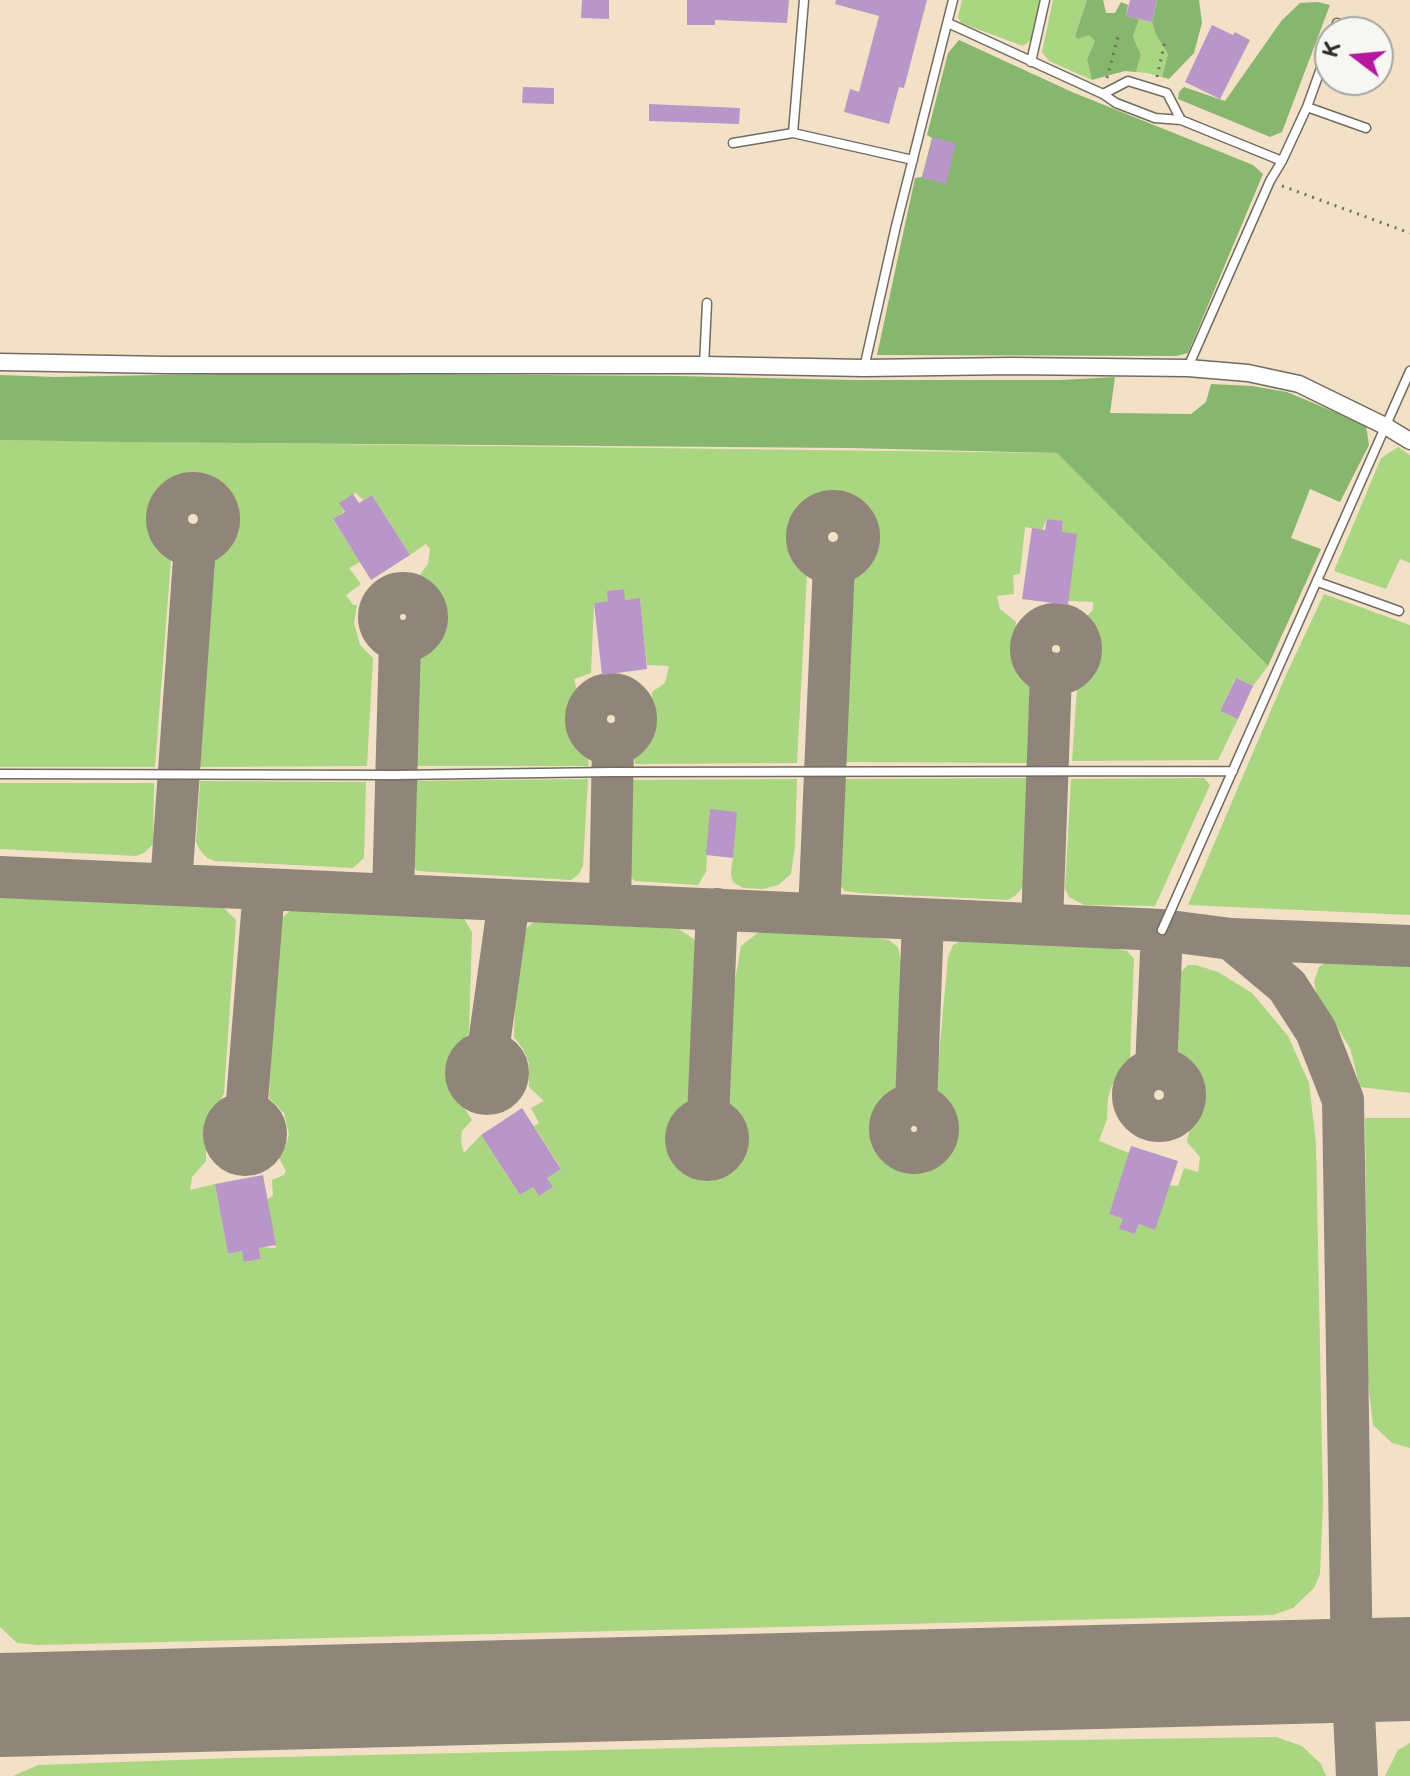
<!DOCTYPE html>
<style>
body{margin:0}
#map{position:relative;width:1410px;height:1776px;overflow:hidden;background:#f3e1c7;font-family:"Balsamiq Sans",sans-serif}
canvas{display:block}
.north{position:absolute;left:1314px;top:16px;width:80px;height:80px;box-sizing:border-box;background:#f6f6f2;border:2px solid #a5a5a2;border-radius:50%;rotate:286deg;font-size:22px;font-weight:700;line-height:32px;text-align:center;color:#2b2b2b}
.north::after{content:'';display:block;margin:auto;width:28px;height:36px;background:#b5179e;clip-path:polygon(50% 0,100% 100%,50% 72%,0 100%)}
</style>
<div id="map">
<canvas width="1410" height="1776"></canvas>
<div class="north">K</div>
</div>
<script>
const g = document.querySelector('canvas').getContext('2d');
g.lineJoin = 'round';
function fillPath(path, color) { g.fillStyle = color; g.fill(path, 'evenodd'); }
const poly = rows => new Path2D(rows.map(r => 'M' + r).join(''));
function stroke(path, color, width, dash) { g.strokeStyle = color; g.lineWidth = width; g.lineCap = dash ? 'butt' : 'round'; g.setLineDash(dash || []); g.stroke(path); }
const green = poly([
 [962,0,1040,0,1031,40,1023,46,961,23,958,17],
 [1053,0,1087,0,1075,36,1089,35,1095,41,1087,59,1092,80,1049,61,1042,52],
 [1139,19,1152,22,1156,35,1168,54,1162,77,1147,73,1136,72,1141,55,1133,37],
 [0,440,1057,453,1268,666,1253,686,1235,679,1220,711,1238,719,1218,760,1072,761,1077,689,1094,669,1098,653,1095,633,1085,618,1093,610,1093,602,1068,601,1062,532,1063,522,1047,519,1042,530,1025,527,1020,574,1013,575,1014,594,997,596,1000,609,1016,622,1015,651,1019,670,1030,686,1027,763,843,762,851,570,865,554,869,540,867,529,860,515,850,506,840,504,840,498,825,499,823,505,809,507,799,520,795,532,796,544,803,559,813,569,807,575,797,763,635,764,633,751,645,746,653,719,652,692,665,683,669,666,647,665,640,599,625,600,623,589,608,591,608,601,594,603,591,673,574,679,576,687,580,691,573,703,569,714,569,725,575,741,587,754,589,766,413,766,418,660,437,637,438,623,432,598,419,576,428,564,430,549,426,544,410,555,372,495,363,500,356,493,340,504,344,512,333,520,360,562,349,568,361,584,346,595,353,605,357,605,354,623,360,645,373,658,367,766,200,767,212,552,226,534,227,519,222,503,212,492,200,487,201,482,185,483,183,488,170,489,160,498,155,512,156,530,164,543,176,552,175,559,171,560,155,767,0,767],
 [1398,447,1410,455,1410,563,1400,559,1386,589,1334,571,1381,458],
 [1324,594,1410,625,1410,915,1188,905,1286,675],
 [1027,778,1023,887,1016,895,1008,900,859,893,845,891,839,884,835,875,841,779],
 [1204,778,1210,785,1155,906,1084,905,1069,897,1065,889,1071,779],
 [588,779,583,866,579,874,571,880,417,871,407,858,411,781],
 [797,779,795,846,791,874,778,885,763,889,743,888,733,882,731,873,733,858,710,810,706,872,698,885,635,881,627,875,626,865,631,780],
 [200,781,366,782,364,858,353,868,215,861,207,858,200,850,196,842],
 [0,783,154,783,153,844,144,853,136,856,0,849],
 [0,893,222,906,236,920,224,1093,206,1129,206,1161,192,1177,190,1190,215,1184,228,1254,242,1251,245,1262,261,1259,259,1247,276,1248,267,1199,273,1196,272,1180,284,1175,286,1171,279,1158,286,1145,289,1134,284,1113,269,1098,278,921,295,907,463,917,472,932,469,1033,454,1050,449,1060,449,1074,454,1092,472,1120,462,1131,461,1143,464,1153,481,1135,520,1195,533,1187,539,1196,552,1187,547,1178,561,1168,534,1126,539,1123,531,1108,544,1101,529,1087,529,1063,523,1049,514,1037,517,936,535,921,679,929,695,940,689,1107,683,1110,671,1128,669,1142,675,1156,689,1168,699,1172,700,1176,715,1177,716,1172,730,1169,742,1151,745,1138,737,1118,726,1109,734,986,741,946,760,931,873,937,889,940,898,947,901,962,897,1096,886,1108,880,1117,878,1131,882,1146,893,1157,905,1163,906,1167,921,1169,922,1163,938,1157,946,1147,952,1133,949,1114,935,1097,948,957,953,945,965,939,1099,945,1127,951,1134,959,1130,1062,1112,1085,1108,1098,1107,1119,1099,1141,1129,1153,1109,1214,1123,1219,1120,1229,1135,1234,1139,1224,1154,1229,1170,1185,1178,1186,1184,1168,1198,1172,1200,1157,1187,1142,1194,1105,1189,1082,1175,1066,1181,972,1188,965,1196,965,1218,972,1252,993,1288,1036,1309,1083,1316,1143,1323,1503,1320,1574,1314,1588,1293,1608,1273,1615,39,1645,17,1643,0,1627],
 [1345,958,1410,961,1410,1093,1360,1087,1350,1048,1317,995,1314,982,1319,967,1328,960],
 [1365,1118,1410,1118,1410,1448,1392,1443,1373,1425,1368,1382],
 [1276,1737,1302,1746,1321,1764,1326,1776,13,1776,38,1765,234,1758,999,1741],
 [1410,1743,1410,1776,1385,1776,1398,1750]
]);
const forest = poly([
 [1087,0,1103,0,1106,13,1115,13,1121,2,1128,5,1126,16,1139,19,1133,37,1141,55,1136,72,1125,71,1092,80,1087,59,1095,41,1089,35,1078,39,1075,36],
 [1157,0,1199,0,1202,23,1194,53,1169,79,1162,77,1168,54,1156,35,1152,22],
 [1318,2,1330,5,1282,132,1270,137,1178,99,1179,92,1184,87,1225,101,1282,20,1300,3],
 [959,40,1072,92,1253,165,1263,174,1188,353,1176,356,877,355,915,178,922,177,932,138,927,135,948,53],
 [264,373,676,376,853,380,1061,380,1115,377,1110,413,1191,414,1206,402,1211,384,1252,386,1287,392,1366,425,1369,445,1340,502,1310,489,1291,538,1321,549,1268,666,1057,453,848,448,124,442,0,440,0,375,55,377]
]);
const taxiway = poly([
 '167 519a26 26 0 1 1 52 0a26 26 0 1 1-52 0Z',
 '807 537a26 26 0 1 1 52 0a26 26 0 1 1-52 0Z',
 '379 617a24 24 0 1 1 48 0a24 24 0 1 1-48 0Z',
 '1031 649a25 25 0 1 1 50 0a25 25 0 1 1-50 0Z',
 '586 719a25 25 0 1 1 50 0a25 25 0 1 1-50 0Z',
 [0,877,1162,930,1231,939,1410,946],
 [171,884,195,545],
 [393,895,400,641],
 [610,904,613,744],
 [819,914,834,563],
 [1042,924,1051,673],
 [1231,939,1287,986,1316,1031,1343,1100,1352,1671,1357,1776],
 [488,1051,509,900],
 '466 1073a21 21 0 1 1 42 0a21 21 0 1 1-42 0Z',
 '1133 1095a26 26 0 1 1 52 0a26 26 0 1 1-52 0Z',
 [1156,1069,1162,930],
 [916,1105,923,919],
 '890 1129a24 24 0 1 1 48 0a24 24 0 1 1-48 0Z',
 '224 1134a21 21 0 1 1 42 0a21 21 0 1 1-42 0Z',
 [246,1113,264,889],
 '686 1139a21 21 0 1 1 42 0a21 21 0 1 1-42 0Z',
 [708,1118,717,909]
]);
const runway = poly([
 [0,1705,1410,1669]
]);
const building = poly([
 [582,0,609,0,609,19,581,18],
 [687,0,789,0,787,23,715,20,715,25,687,25],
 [836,0,927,0,904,88,899,87,889,124,844,112,850,89,859,92,879,16,835,4],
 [1130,0,1157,0,1152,22,1126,16],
 [1212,25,1233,35,1235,32,1250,40,1220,99,1185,82],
 [523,87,554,88,554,104,522,103],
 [649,104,740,108,739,124,649,121],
 [933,137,956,143,946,184,922,178],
 [353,494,359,503,372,495,410,555,371,580,333,519,345,512,339,503],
 [1047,519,1063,521,1062,532,1077,534,1068,605,1022,599,1032,528,1045,530],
 [624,589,625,600,640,598,647,669,602,675,594,603,608,601,607,591],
 [1236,678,1253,686,1238,719,1220,711],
 [710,809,737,812,733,858,706,855],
 [522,1108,561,1169,547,1178,553,1187,539,1196,533,1187,520,1195,481,1135],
 [1131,1146,1178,1161,1155,1230,1139,1224,1135,1234,1119,1229,1123,1219,1109,1214],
 [263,1175,276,1245,259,1248,261,1259,244,1262,242,1251,228,1254,215,1184]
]);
const path = poly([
 [1157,77,1165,41],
 [1107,78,1118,36],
 [1282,186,1410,233]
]);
const lane = poly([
 [948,23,1103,94,1116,103,1155,118,1181,120,1282,161],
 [1334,32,1337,23],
 [1031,62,1045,0],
 [1103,94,1128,81,1167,93,1181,120],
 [1307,107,1366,128],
 [793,133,804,0],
 [733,143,793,133,913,160],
 [704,365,707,303],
 [1188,367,1270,181,1282,161,1307,107,1330,43],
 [864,368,896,226,953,0],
 [1318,582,1399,611],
 [0,774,396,775,612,772,1233,771],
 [1162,930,1410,371]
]);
const street = poly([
 [0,362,166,365,704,365,864,368,1012,366,1188,368,1248,373,1299,384,1387,427,1410,441]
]);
fillPath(green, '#aad581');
fillPath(forest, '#87b66f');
stroke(taxiway, '#8f8679', 42);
stroke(runway, '#8f8679', 104);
fillPath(building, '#b896c8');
stroke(lane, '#716b62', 11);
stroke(street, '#716b62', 19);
stroke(path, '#716b62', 3, [2, 6]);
stroke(lane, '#fff', 8);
stroke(street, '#fff', 16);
</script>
